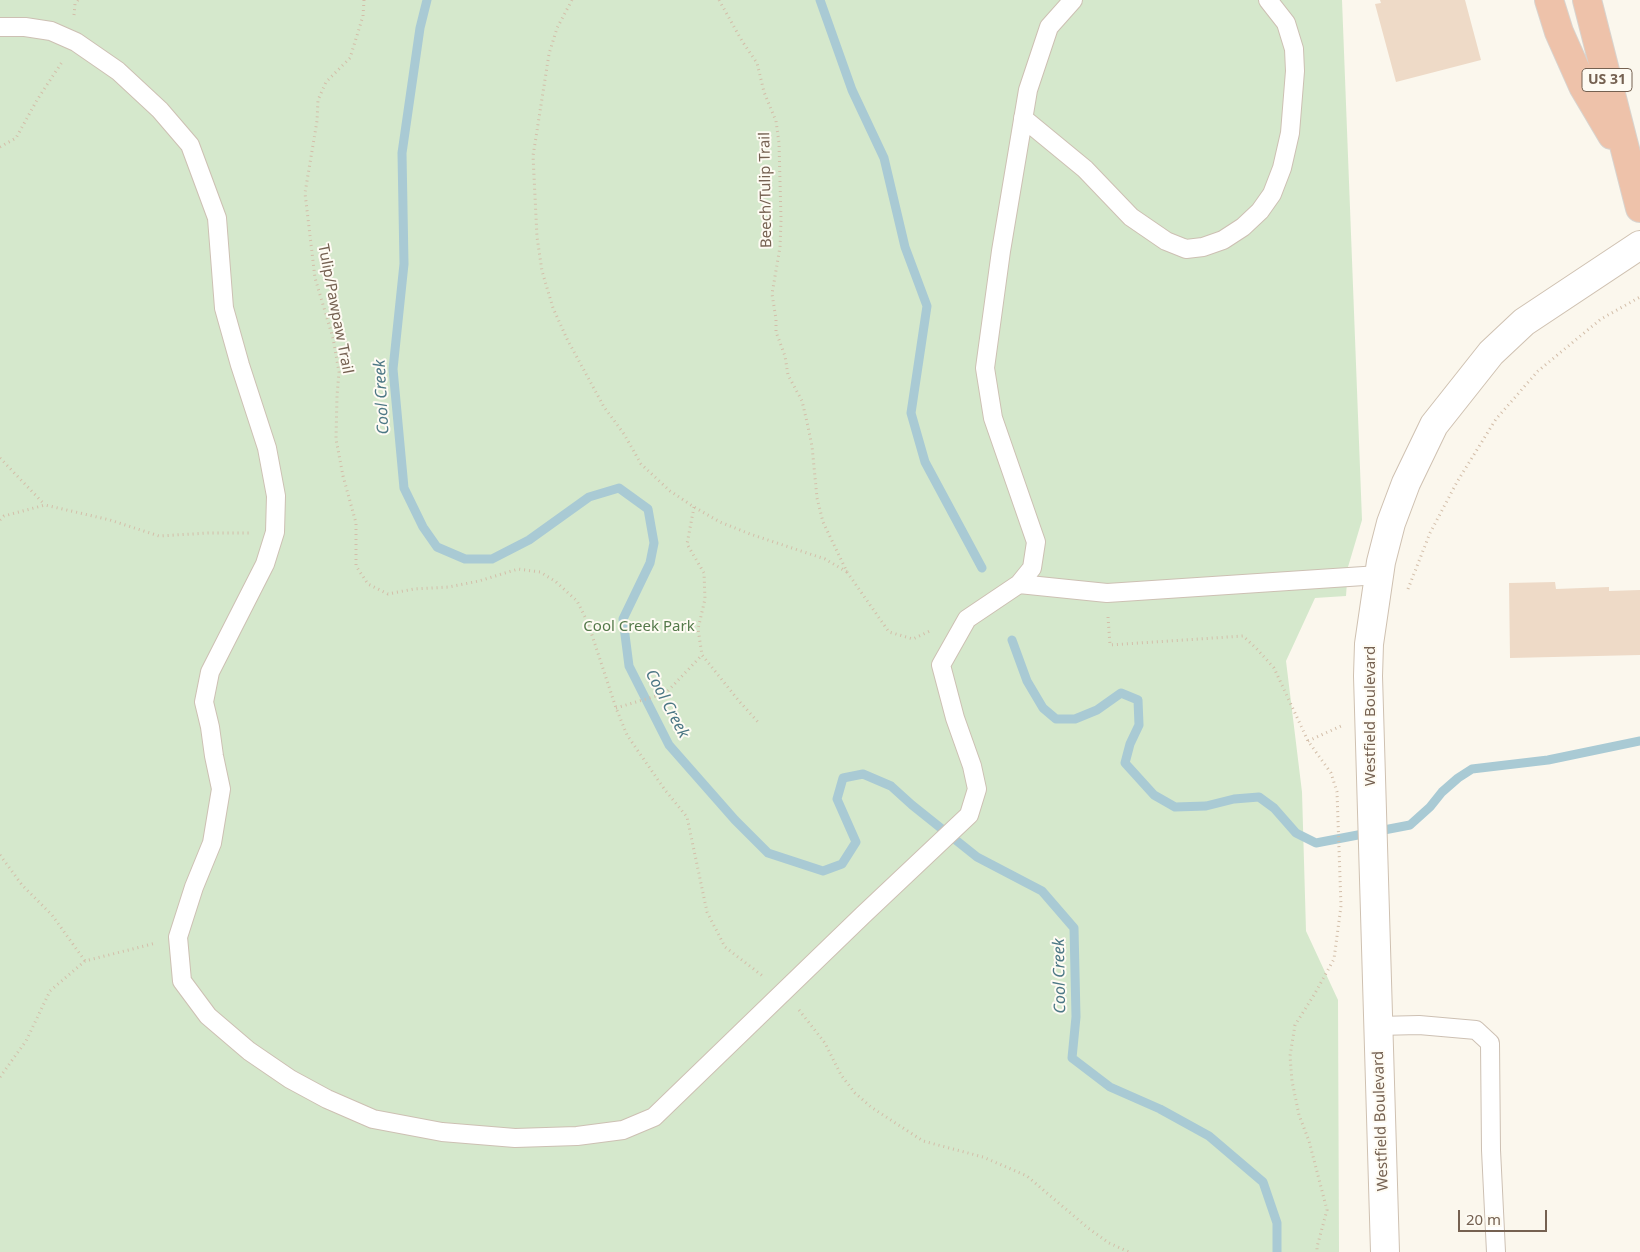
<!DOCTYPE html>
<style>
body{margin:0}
#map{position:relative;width:1640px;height:1252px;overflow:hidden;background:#fbf7ed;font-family:"Noto Sans",sans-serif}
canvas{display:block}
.scale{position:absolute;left:1458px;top:1210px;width:89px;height:22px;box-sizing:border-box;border:2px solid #756151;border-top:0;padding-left:6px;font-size:15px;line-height:18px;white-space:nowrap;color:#756151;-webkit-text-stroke:4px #fefbf3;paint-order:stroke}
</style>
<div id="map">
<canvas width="1640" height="1252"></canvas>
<div class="scale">20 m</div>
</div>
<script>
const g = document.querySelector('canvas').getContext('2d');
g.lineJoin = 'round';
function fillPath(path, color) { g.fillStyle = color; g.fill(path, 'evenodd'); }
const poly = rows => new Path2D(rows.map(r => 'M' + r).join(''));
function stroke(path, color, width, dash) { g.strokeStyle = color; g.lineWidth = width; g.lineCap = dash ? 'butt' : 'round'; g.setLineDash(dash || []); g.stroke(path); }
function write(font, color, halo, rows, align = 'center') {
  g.font = font + ' "Noto Sans",sans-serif'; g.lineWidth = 4; g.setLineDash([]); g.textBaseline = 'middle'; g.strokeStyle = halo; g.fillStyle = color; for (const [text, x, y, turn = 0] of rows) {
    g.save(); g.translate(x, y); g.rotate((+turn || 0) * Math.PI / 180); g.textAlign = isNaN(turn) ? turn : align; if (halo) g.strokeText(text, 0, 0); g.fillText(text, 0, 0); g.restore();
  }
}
const green = poly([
 [0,0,1342,0,1362,520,1348,567,1346,596,1315,598,1286,661,1302,792,1306,931,1338,1000,1339,1252,0,1252]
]);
const stream = poly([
 [427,0,420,28,402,153,404,264,393,369,404,488,423,527,437,547,465,559,492,559,529,540,589,497,619,488,648,509,654,543,650,563,623,619,629,666,669,745,735,820,768,853,823,871,842,864,856,842,837,799,843,778,863,774,891,786,912,805,977,857,1042,891,1074,928,1076,1017,1072,1058,1110,1087,1160,1109,1209,1136,1263,1182,1277,1223,1277,1252],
 [820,0,852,90,884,158,905,247,927,306,911,413,925,462,982,568],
 [1012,640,1027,681,1043,708,1056,719,1075,719,1097,710,1121,693,1138,700,1139,725,1130,744,1125,763,1154,795,1175,807,1206,806,1234,799,1259,797,1274,808,1296,833,1316,843,1410,825,1430,807,1442,792,1458,778,1472,769,1548,760,1640,741]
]);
const building = poly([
 [1380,0,1465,0,1481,60,1396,82,1375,4,1381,3],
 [1555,582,1556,589,1609,587,1609,591,1640,590,1640,655,1510,658,1509,583]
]);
const path = poly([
 [364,0,363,16,350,58,326,82,318,100,317,121,305,193,315,278,333,338,339,372,337,396,336,439,343,476,356,523,356,566,368,584,388,594,414,589,449,587,479,581,518,569,540,572,555,581,577,601,588,623,616,708,627,735,665,790,687,817,707,912,725,947,764,977],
 [572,0,557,28,549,54,533,156,537,237,542,271,553,308,567,339,604,407,624,434,641,464,670,491,694,507,720,522,750,534,825,559,847,572],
 [719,0,742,41,757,63,764,92,776,121,779,143,781,220,780,247,772,294,776,319,776,332,785,356,788,375,802,401,807,422,812,446,817,498,823,522,847,572,889,632,913,639,932,630],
 [74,15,75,4,78,0],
 [0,147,16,138,37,100,62,62],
 [0,458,45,505],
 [694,507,687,544,704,573,705,599,698,629,702,655,739,701,758,722],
 [0,520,4,516,45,505,110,520,159,536,208,533,249,533],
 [1408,589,1430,533,1457,482,1496,419,1538,371,1601,319,1640,297],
 [1108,617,1110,645,1243,636,1256,648,1274,668,1308,741,1331,773,1337,792,1341,906,1334,959,1314,995,1295,1025,1290,1056,1292,1081,1299,1115,1309,1141,1327,1210,1317,1247,1317,1252],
 [616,708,666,693,702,655],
 [1308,741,1341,726],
 [0,855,22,885,52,915,85,961],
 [799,1010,825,1043,841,1075,855,1093,871,1107,923,1141,983,1157,1027,1176,1088,1228,1109,1243,1129,1252],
 [0,1077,26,1041,50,991,85,961,156,943]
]);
const lane = poly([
 [0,27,25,27,51,31,76,42,118,71,160,110,190,145,217,218,224,308,240,365,267,448,276,496,275,532,265,564,210,672,204,702,210,727,214,756,221,789,212,843,194,887,178,937,182,981,208,1016,249,1051,290,1079,327,1099,373,1119,442,1132,515,1138,577,1136,623,1130,654,1117,863,915,969,815,977,789,972,766,955,718,941,665,967,619,1019,584,1032,568,1036,542,993,418,985,368,1001,251,1028,90,1049,27,1073,0],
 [1023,118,1085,169,1131,217,1166,241,1186,249,1203,247,1223,240,1243,227,1260,211,1272,194,1282,168,1290,133,1295,71,1294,49,1286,23,1268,0],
 [1019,584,1107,593,1379,575],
 [1378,1026,1419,1025,1476,1030,1490,1043,1491,1150,1496,1252]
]);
const secondary = poly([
 [1385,1252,1368,676,1369,644,1381,562,1391,523,1406,483,1434,425,1491,353,1524,322,1640,245]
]);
const highway = poly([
 [1549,0,1559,32,1583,86,1612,135],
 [1587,0,1640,208]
]);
const shields = [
 [1607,80,50]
];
const shieldNames = [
 ["US 31",1607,80]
];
const streetNames = [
 ["Beech/Tulip Trail",766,190,-91],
 ["Tulip/Pawpaw Trail",335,309,79],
 ["Westfield Boulevard",1371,716,-90],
 ["Westfield Boulevard",1381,1121,-92]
];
const parkNames = [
 ["Cool Creek Park",639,627]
];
const waterNames = [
 ["Cool Creek",382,397,-93],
 ["Cool Creek",667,704,62],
 ["Cool Creek",1060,976,-91]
];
fillPath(green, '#d5e8cc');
stroke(stream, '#a9cad4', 9);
fillPath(building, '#eedac7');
stroke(lane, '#cdc0b3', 20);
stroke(secondary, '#cfc1b1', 30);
stroke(highway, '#d8d3ce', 30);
stroke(path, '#d3bea9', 3, [1, 4]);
stroke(lane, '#fff', 18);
stroke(secondary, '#fff', 28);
stroke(highway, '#eec2aa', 28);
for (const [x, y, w] of shields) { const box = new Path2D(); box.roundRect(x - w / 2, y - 11.5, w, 23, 4); g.fillStyle = '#fefbf3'; g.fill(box); stroke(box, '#756151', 1); }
write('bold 14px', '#756151', null, shieldNames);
write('15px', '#756151', '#fefbf3', streetNames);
write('15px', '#54794a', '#fefbf3', parkNames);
write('italic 16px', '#4c7785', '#fefbf3', waterNames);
</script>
